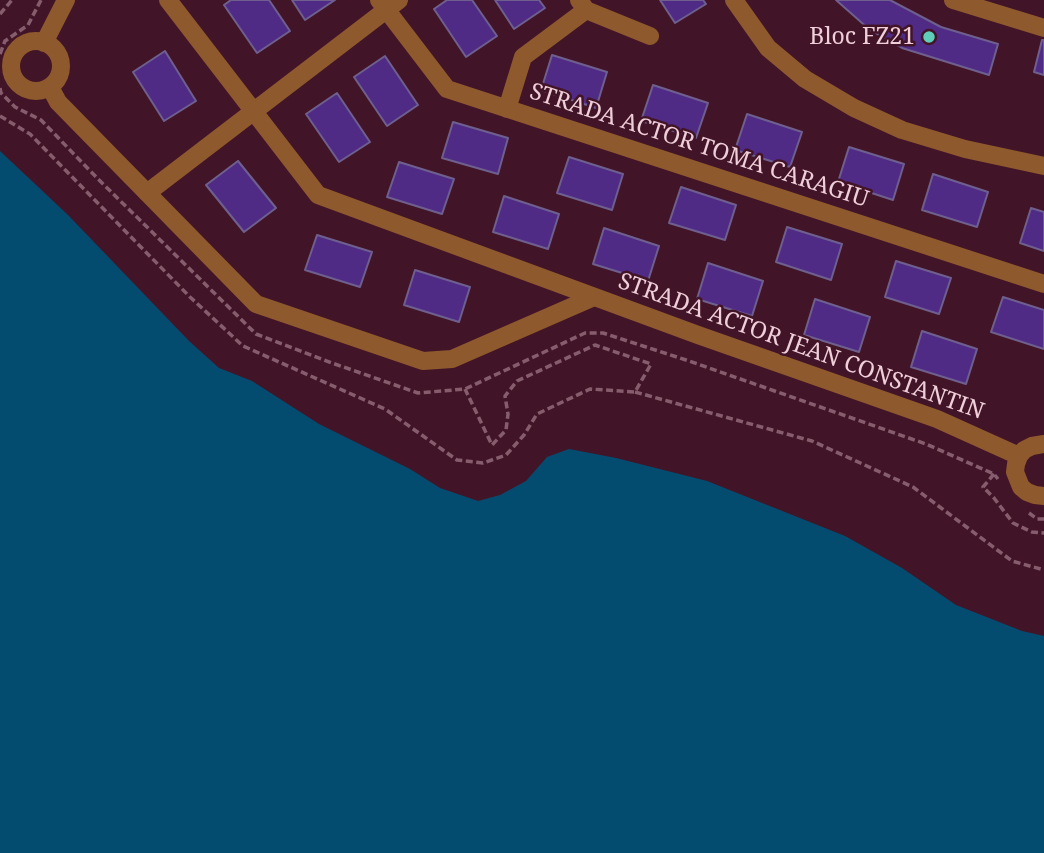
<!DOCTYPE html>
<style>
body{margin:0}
canvas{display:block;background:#421427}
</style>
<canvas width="1044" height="853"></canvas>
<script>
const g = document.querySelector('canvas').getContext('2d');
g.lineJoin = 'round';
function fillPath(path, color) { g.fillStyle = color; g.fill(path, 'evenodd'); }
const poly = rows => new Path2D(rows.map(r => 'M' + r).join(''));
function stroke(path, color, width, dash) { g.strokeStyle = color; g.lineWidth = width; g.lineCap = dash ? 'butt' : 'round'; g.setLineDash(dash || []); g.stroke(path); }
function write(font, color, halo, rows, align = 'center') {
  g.font = font + ' "Noto Serif",serif'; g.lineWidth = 5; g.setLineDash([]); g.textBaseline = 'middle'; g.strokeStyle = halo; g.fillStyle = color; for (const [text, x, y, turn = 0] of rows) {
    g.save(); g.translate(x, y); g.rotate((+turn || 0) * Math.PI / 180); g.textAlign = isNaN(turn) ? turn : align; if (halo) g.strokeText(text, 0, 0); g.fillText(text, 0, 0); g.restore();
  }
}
const water = poly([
 [0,151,68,215,189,341,219,368,252,381,319,424,410,469,440,488,478,501,500,495,526,481,547,457,569,449,616,458,707,481,845,536,902,568,956,605,1022,631,1044,636,1044,853,0,853]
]);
const building = poly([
 [231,0,269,0,290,31,257,53,224,5,231,0],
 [292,0,335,0,305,20,292,0],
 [447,0,472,0,497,36,466,57,434,9,447,0],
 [495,0,539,0,545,8,514,29,495,0],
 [660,0,703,0,706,4,675,23,660,0],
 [836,0,890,0,941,27,998,44,989,75,902,48,870,30,836,0],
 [1042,40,1044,40,1044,75,1034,72,1042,40],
 [165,51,196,101,164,121,133,72,165,51],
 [552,55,607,72,596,108,541,90,552,55],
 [385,56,418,105,387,126,354,77,385,56],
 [653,85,708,103,696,138,641,121,653,85],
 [337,93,370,142,339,162,306,114,337,93],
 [747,114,802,132,790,167,735,150,747,114],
 [453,122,508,138,498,174,442,158,453,122],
 [849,147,904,164,893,200,838,182,849,147],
 [569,157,623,174,612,210,557,193,569,157],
 [238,161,276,208,244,232,206,185,238,161],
 [399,162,454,179,442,214,387,197,399,162],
 [933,174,988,192,977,227,922,210,933,174],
 [681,187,736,205,725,240,669,223,681,187],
 [504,196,559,214,548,249,493,232,504,196],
 [1031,208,1044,212,1044,251,1020,243,1031,208],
 [787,227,842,244,831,280,776,262,787,227],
 [604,228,659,246,648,281,593,264,604,228],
 [317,235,372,252,360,287,305,270,317,235],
 [896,261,951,278,939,314,885,297,896,261],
 [708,263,763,281,752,316,697,299,708,263],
 [415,270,470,287,459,322,404,305,415,270],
 [1003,297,1044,310,1044,349,991,332,1003,297],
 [815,299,870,317,859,352,804,335,815,299],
 [922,331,977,349,966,384,911,367,922,331]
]);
const path = poly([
 [0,14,12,0],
 [0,54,5,41,28,25,41,0],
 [0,88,1,93,15,107,41,120,98,179,256,334,332,363,418,393,465,389,585,333,603,333,689,361,926,444,994,474,998,479],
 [0,116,30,134,190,297,243,346,385,409,457,460,483,463,506,455,524,435,537,414,590,389,635,392,651,364,595,345,517,381,505,396,508,414,506,430,492,445,465,389],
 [635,392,812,441,913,487,1012,561,1044,570],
 [994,474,983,487,994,498,1013,523,1032,532,1044,533],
 [1029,513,1037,519,1044,519]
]);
const minor = poly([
 [168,0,318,195,698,335,937,419,1019,456],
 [379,0,447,89,1044,284],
 [579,0,586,10,650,36],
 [734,0,768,48,805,79,854,108,902,130,965,149,1044,166],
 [953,0,1044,28],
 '11 66a25 25 0 1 1 50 0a25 25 0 1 1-50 0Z',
 [44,43,66,0],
 [50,87,58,102,256,304,423,361,452,359,594,297],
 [507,109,523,57,586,10],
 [147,193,399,0],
 [1044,444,1032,446,1024,450,1019,456,1016,464,1015,472,1021,487,1027,492,1035,495,1044,496]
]);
const markers = [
 [929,37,7,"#5eceb8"]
];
const poiNames = [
 ["Bloc FZ21",915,37]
];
const streetNames = [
 ["STRADA ACTOR TOMA CARAGIU",699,146,18],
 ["STRADA ACTOR JEAN CONSTANTIN",801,347,20]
];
fillPath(water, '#044c6f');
fillPath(building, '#502b86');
stroke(building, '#6e5f8e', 2);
stroke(path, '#865d6d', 3.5, [7, 3.5]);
stroke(minor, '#8e592d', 18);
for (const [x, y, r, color] of markers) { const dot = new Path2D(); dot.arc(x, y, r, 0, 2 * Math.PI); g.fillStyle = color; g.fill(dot); stroke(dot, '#421427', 2.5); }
write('23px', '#efcfd9', '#421427', poiNames, 'right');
write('23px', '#efcfd9', '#421427', streetNames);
</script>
